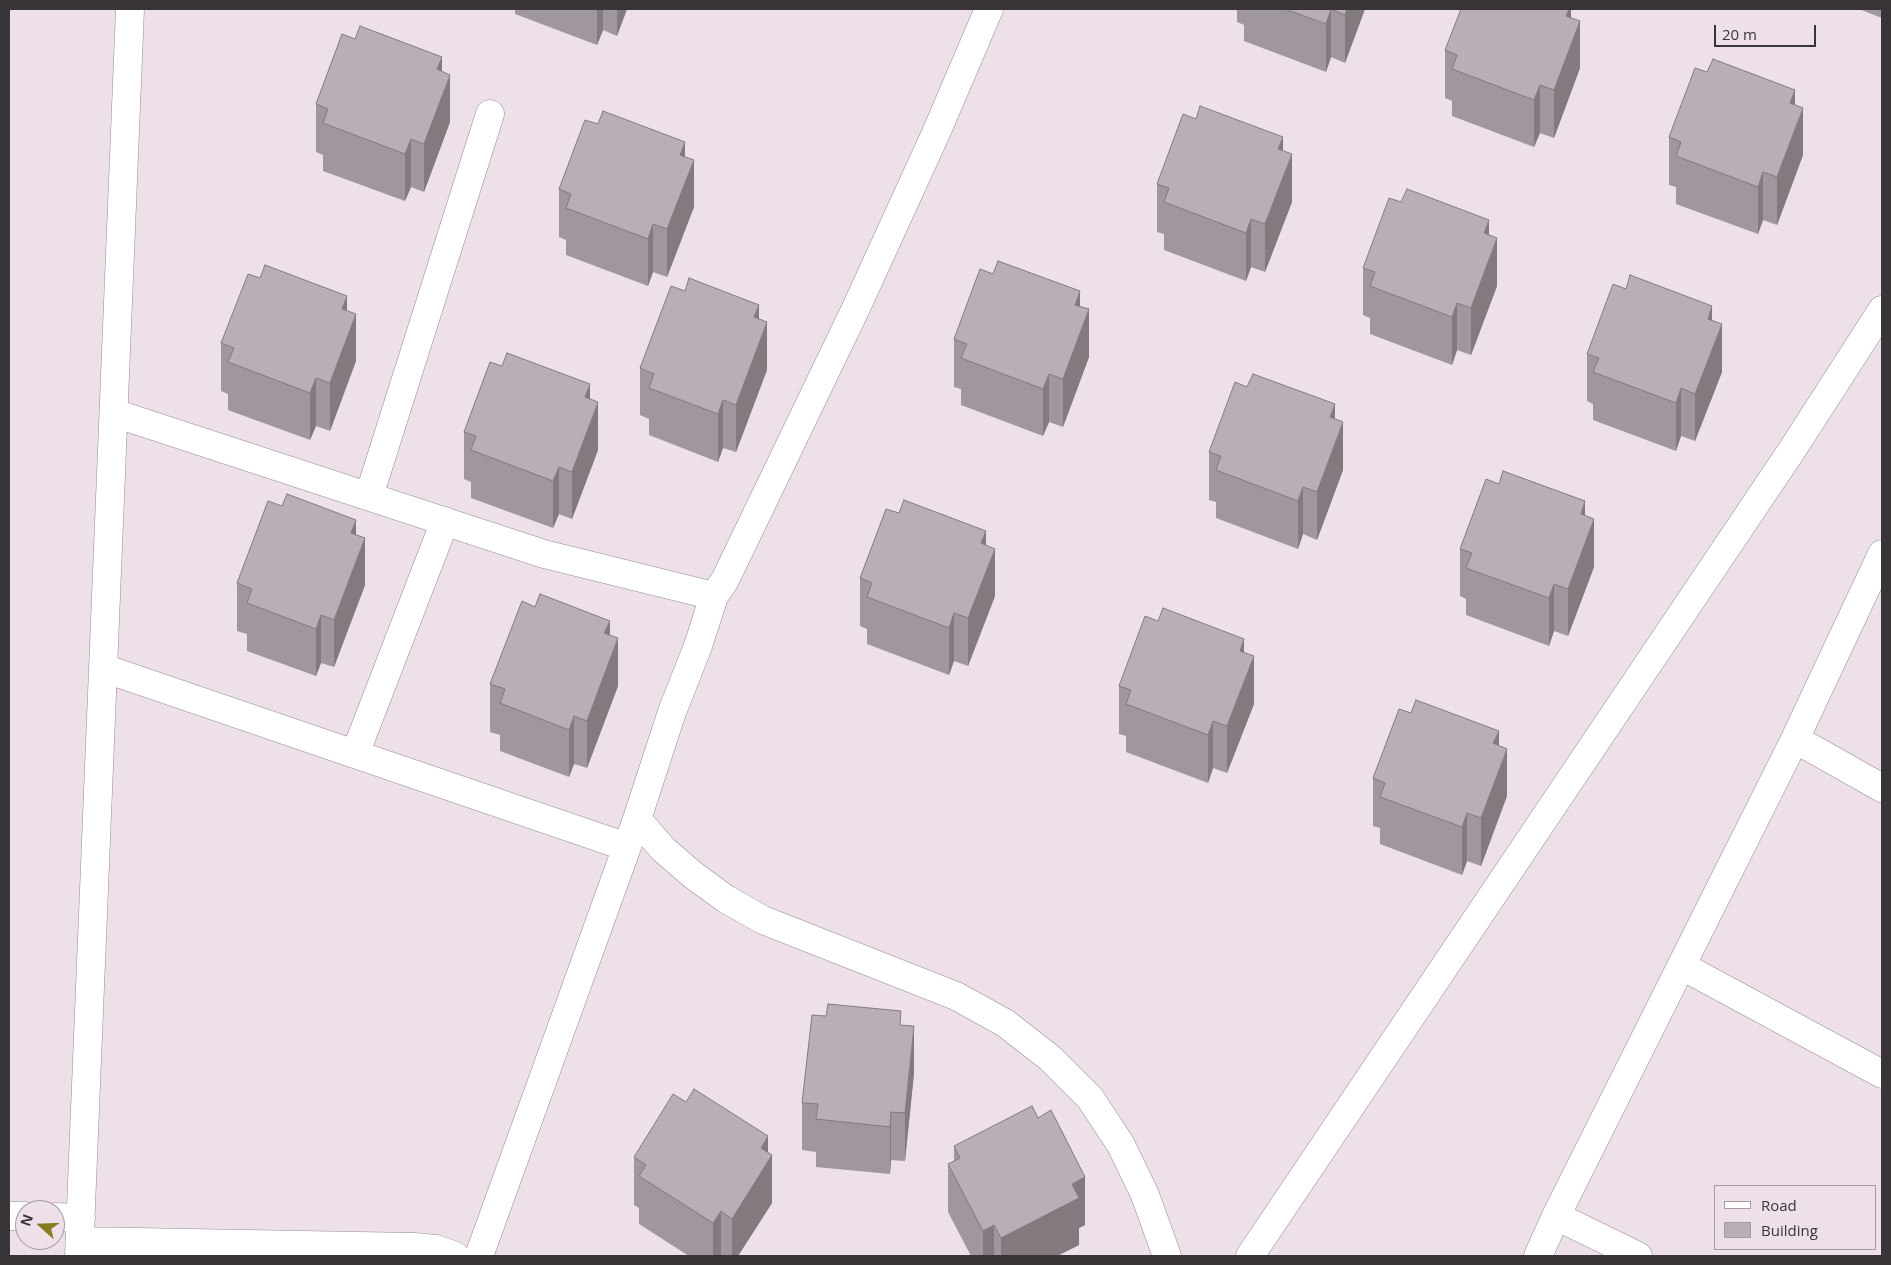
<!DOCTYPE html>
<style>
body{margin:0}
#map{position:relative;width:1891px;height:1265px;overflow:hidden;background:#ede0e9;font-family:"Open Sans",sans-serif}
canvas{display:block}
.frame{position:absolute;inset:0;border:10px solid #393437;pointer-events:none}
.legend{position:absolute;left:1714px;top:1185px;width:162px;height:65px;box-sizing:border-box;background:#ede0e9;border:1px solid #a59ba2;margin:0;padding:6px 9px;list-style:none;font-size:15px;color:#393437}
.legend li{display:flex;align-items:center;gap:10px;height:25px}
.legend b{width:25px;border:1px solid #a59ba2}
.north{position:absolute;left:15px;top:1200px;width:50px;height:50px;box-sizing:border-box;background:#ede0e9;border:1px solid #a59ba2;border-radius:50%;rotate:290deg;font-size:14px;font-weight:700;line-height:20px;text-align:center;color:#393437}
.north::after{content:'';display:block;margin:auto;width:18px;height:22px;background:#897b20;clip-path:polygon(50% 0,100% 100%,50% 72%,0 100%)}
.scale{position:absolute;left:1714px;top:25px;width:102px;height:22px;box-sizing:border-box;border:2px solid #393437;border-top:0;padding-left:6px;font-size:15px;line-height:18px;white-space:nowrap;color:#393437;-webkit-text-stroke:4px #ede0e9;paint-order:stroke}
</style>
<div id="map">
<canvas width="1891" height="1265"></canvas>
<div class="frame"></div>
<ul class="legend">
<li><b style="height:6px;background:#fff"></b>Road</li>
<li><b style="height:14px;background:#baaeb6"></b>Building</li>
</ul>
<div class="north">N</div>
<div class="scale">20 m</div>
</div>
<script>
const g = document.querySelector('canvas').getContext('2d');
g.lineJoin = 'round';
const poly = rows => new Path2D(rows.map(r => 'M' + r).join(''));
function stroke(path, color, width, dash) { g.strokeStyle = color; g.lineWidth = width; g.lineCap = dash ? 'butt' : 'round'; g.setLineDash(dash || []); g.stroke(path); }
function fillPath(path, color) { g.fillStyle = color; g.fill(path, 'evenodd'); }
const minor = poly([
 [114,413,544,554,714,596],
 [369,496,490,114],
 [103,668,627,847],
 [1795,739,1882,788],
 [355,754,445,521],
 [637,819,663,849,693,875,726,899,763,920,956,996,1005,1023,1050,1058,1090,1098,1121,1145,1145,1195,1167,1256],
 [1682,966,1882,1074],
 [9,1216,25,1216],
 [1556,1216,1638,1256],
 [55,1217,81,1218],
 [80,1241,414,1247,436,1249,455,1256],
 [79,1256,130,9],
 [479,1256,637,819,672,712,698,646,714,596,725,580,856,308,936,133,989,9],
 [1250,1256,1792,450,1882,310],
 [1538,1256,1556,1216,1795,739,1882,554]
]);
const wall = poly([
 [515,9,627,9,617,36,603,30,597,45,515,14],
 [1237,9,1365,9,1345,63,1331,57,1326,72,1244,41,1244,25,1237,22],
 [1571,9,1571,18,1580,68,1554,138,1540,133,1534,147,1452,116,1452,101,1445,98,1445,50],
 [1859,9,1882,9,1882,18],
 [355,39,442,71,450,122,424,192,411,187,405,201,323,171,323,155,316,152,316,104],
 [1795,104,1803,155,1777,225,1763,220,1758,234,1676,204,1676,187,1669,185,1669,137],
 [1283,151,1292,202,1265,272,1251,267,1246,281,1164,250,1164,234,1157,232,1157,184],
 [685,156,694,207,667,277,653,272,648,286,566,255,566,240,559,237,559,189],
 [1489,234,1497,286,1471,355,1457,350,1452,365,1370,334,1370,318,1363,315,1363,268],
 [1626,289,1712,320,1722,372,1695,441,1681,436,1676,451,1593,420,1593,404,1587,401,1587,354],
 [1080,306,1089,357,1063,427,1049,422,1043,436,961,405,961,389,954,387,954,339],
 [347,310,356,361,330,431,316,426,310,440,228,410,228,394,221,391,221,343],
 [759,319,767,370,736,452,723,448,718,462,649,435,649,419,640,415,640,368],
 [590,399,598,450,572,519,559,514,553,528,471,498,471,482,464,479,464,432],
 [1335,419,1343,470,1317,540,1303,534,1298,549,1216,518,1216,502,1209,500,1209,452],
 [1585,516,1594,567,1568,636,1554,631,1549,646,1466,615,1466,599,1460,596,1460,549],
 [356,534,365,585,334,667,321,663,316,676,247,651,247,634,237,631,237,583],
 [986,545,995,596,968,666,954,661,949,675,867,644,867,629,860,626,860,578],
 [610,635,618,686,587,768,574,764,569,777,500,751,500,735,490,732,490,684],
 [1244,653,1254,704,1227,773,1213,768,1208,783,1126,752,1126,736,1119,734,1119,686],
 [1499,745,1507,796,1481,866,1467,861,1462,875,1380,844,1380,828,1373,826,1373,778],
 [914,1073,905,1161,891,1160,890,1174,816,1167,816,1152,802,1150,802,1103],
 [954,1146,1085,1225,1079,1228,1079,1245,1057,1256,971,1256,948,1212,948,1164,954,1161],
 [768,1153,772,1203,738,1256,689,1256,639,1224,639,1208,634,1205,634,1157]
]);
const shadedWall = poly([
 [597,9,603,9,603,30,597,45],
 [617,9,627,9,617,36],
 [1331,9,1331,57,1326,72,1326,24],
 [1347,9,1365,9,1345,63,1345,15],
 [1569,9,1571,9,1571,43,1580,21,1580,68,1554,138,1554,90,1566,16],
 [442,57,442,98,450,75,450,122,424,192,424,144,437,69],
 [1540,85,1540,133,1534,147,1534,100],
 [1795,90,1795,131,1803,108,1803,155,1777,225,1777,177,1790,103],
 [1283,137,1283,178,1292,154,1292,202,1265,272,1265,224,1278,149],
 [411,139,411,187,405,201,405,154],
 [685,142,685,183,694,160,694,207,667,277,667,229,680,155],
 [1763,172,1763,220,1758,234,1758,187],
 [1251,219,1251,267,1246,281,1246,233],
 [1489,220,1489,261,1497,238,1497,286,1471,355,1471,308,1484,233],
 [653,224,653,272,648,286,648,239],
 [1080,291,1080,333,1089,309,1089,357,1063,427,1063,379,1075,305],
 [347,296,347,337,356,314,356,361,330,431,330,383,342,309],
 [1457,303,1457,350,1452,365,1452,317],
 [759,305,759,344,767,322,767,370,736,452,736,405,754,317],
 [1712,306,1712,348,1722,324,1722,372,1695,441,1695,394,1708,319],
 [1049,374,1049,422,1043,436,1043,389],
 [316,378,316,426,310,440,310,393],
 [590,384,590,426,598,402,598,450,572,519,572,472,585,397],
 [1681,388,1681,436,1676,451,1676,403],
 [723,400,723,448,718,462,718,414],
 [1335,404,1335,445,1343,422,1343,470,1317,540,1317,492,1330,417],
 [559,467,559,514,553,528,553,481],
 [1303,487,1303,534,1298,549,1298,501],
 [1585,501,1585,543,1594,519,1594,567,1568,636,1568,589,1581,514],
 [356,520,356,560,365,538,365,585,334,667,334,620,351,533],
 [986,531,986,571,995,549,995,596,968,666,968,618,981,543],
 [1554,584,1554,631,1549,646,1549,598],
 [954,613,954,661,949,675,949,628],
 [321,615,321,663,316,676,316,629],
 [610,621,610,660,618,638,618,686,587,768,587,721,604,633],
 [1244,639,1244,681,1254,656,1254,704,1227,773,1227,726,1240,651],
 [574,716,574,764,569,777,569,730],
 [1213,721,1213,768,1208,783,1208,735],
 [1499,731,1499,772,1507,749,1507,796,1481,866,1481,818,1493,743],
 [1467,813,1467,861,1462,875,1462,827],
 [914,1026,914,1073,905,1161,905,1113],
 [891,1112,891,1160,890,1174,890,1127],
 [768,1136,768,1160,772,1155,772,1203,738,1256,732,1256,732,1219,761,1148],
 [1085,1177,1085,1225,1079,1228,1079,1245,1057,1256,1001,1256,1001,1238,1072,1184],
 [721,1211,721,1256,713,1256,713,1223],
 [994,1225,994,1256,983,1256,983,1231]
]);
const building = poly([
 [1285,9,1347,9,1345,15,1331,9,1326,24,1285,9],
 [1461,9,1569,9,1566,16,1580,21,1554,90,1540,85,1534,100,1452,69,1457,55,1445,50,1461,9],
 [360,26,442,57,437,69,450,75,424,144,411,139,405,154,323,123,328,109,316,104,342,34,355,39,360,26],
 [1713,59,1795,90,1790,103,1803,108,1777,177,1763,172,1758,187,1676,156,1681,142,1669,137,1695,68,1707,72,1713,59],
 [1200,106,1283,137,1278,149,1292,154,1265,224,1251,219,1246,233,1164,202,1169,188,1157,184,1183,114,1196,119,1200,106],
 [603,111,685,142,680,155,694,160,667,229,653,224,648,239,566,208,571,194,559,189,585,120,598,124,603,111],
 [1407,189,1489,220,1484,233,1497,238,1471,308,1457,303,1452,317,1370,286,1375,272,1363,268,1389,198,1401,202,1407,189],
 [998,261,1080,291,1075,305,1089,309,1063,379,1049,374,1043,389,961,358,967,344,954,339,980,269,993,274,998,261],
 [265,265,347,296,342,309,356,314,330,383,316,378,310,393,228,362,234,348,221,343,248,274,260,278,265,265],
 [1630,275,1712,306,1708,319,1722,324,1695,394,1681,388,1676,403,1593,372,1599,358,1587,354,1613,284,1626,289,1630,275],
 [689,278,759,305,754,317,767,322,736,405,723,400,718,414,649,388,654,374,640,368,671,286,685,291,689,278],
 [507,353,590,384,585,397,598,402,572,472,559,467,553,481,471,450,476,436,464,432,490,362,502,366,507,353],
 [1253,374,1335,404,1330,417,1343,422,1317,492,1303,487,1298,501,1216,470,1221,456,1209,452,1235,382,1247,387,1253,374],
 [1503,471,1585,501,1581,514,1594,519,1568,589,1554,584,1549,598,1466,568,1472,553,1460,549,1486,479,1499,484,1503,471],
 [287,494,356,520,351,533,365,538,334,620,321,615,316,629,247,603,252,589,237,583,268,501,282,506,287,494],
 [904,500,986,531,981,543,995,549,968,618,954,613,949,628,867,597,872,583,860,578,886,509,899,513,904,500],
 [540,594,610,621,604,633,618,638,587,721,574,716,569,730,500,703,505,689,490,684,522,601,535,607,540,594],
 [1163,608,1244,639,1240,651,1254,656,1227,726,1213,721,1208,735,1126,704,1131,690,1119,686,1145,616,1158,621,1163,608],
 [1416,700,1499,731,1493,743,1507,749,1481,818,1467,813,1462,827,1380,797,1385,783,1373,778,1399,709,1411,713,1416,700],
 [828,1004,901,1011,900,1025,914,1026,905,1113,891,1112,890,1127,816,1119,818,1104,802,1103,812,1015,826,1016,828,1004],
 [694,1089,768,1136,761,1148,772,1155,732,1219,721,1211,713,1223,639,1176,646,1165,634,1157,673,1094,686,1102,694,1089],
 [1032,1106,1038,1118,1051,1110,1085,1177,1072,1184,1079,1198,1001,1238,994,1225,983,1231,948,1164,960,1158,954,1146,1032,1106]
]);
stroke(minor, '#968a92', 29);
stroke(minor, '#fff', 28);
fillPath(wall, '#a0969d');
fillPath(shadedWall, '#827a7f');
fillPath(building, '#baaeb6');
stroke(building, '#827a7f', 1);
</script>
